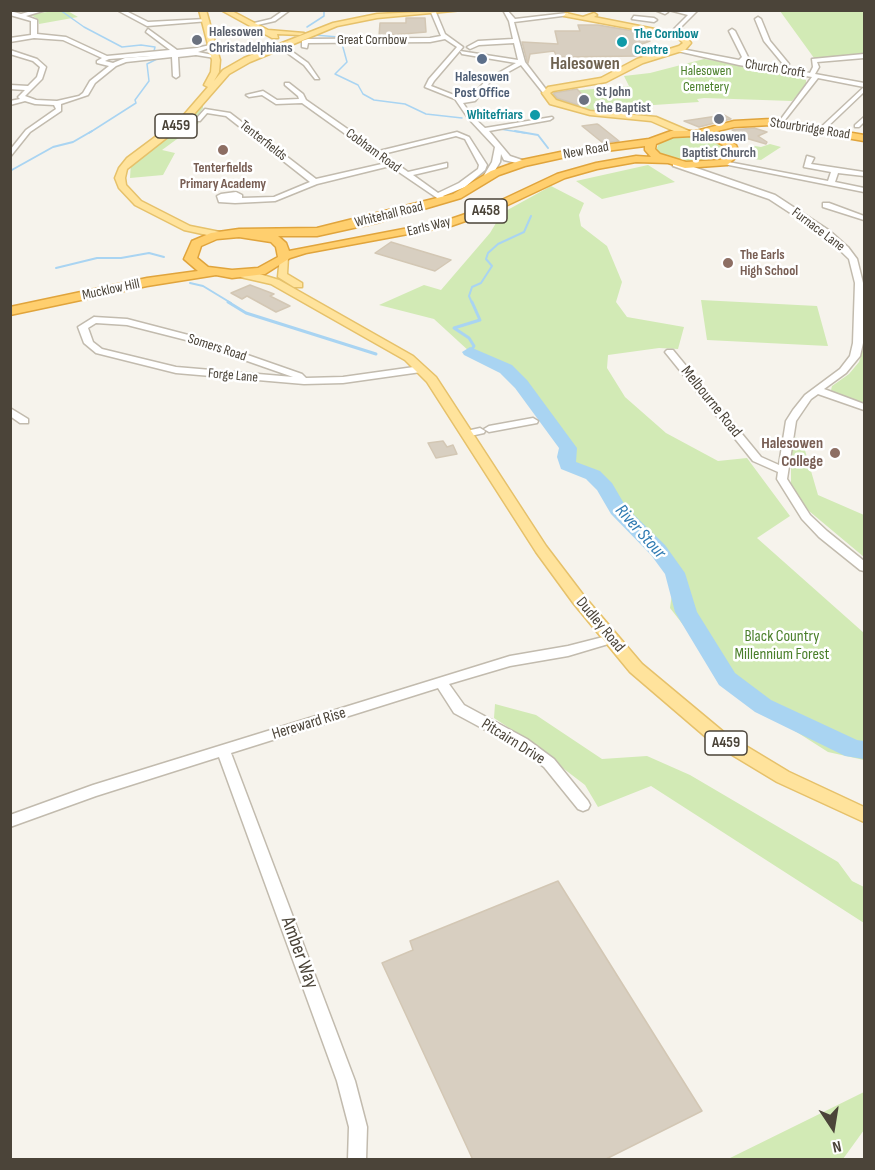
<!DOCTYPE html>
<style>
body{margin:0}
#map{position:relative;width:875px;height:1170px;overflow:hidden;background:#f6f3ec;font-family:"Sofia Sans Condensed",sans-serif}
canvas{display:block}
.frame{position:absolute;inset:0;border:12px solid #4b4439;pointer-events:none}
.north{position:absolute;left:803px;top:1098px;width:60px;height:60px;-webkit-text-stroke:4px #fff;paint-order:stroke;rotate:168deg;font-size:16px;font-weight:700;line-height:24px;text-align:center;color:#4b4439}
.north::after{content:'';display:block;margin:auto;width:21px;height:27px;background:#4b4439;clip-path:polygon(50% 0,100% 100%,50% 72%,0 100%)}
</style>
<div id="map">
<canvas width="875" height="1170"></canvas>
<div class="frame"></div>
<div class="north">N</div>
</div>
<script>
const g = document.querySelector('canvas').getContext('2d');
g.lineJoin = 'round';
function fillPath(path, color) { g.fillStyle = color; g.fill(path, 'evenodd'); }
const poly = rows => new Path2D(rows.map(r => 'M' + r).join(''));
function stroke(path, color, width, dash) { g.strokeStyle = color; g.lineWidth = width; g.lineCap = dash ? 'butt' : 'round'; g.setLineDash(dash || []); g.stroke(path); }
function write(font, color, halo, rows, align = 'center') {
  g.font = font + ' "Sofia Sans Condensed",sans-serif'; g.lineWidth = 5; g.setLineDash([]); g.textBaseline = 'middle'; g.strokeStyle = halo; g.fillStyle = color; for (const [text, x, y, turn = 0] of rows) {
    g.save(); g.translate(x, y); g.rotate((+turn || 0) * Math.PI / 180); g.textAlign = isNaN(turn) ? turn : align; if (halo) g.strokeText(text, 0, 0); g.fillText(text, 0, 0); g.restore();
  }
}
const green = poly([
 [66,10,78,17,39,24,38,19,29,14],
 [780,11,864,11,864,54,814,58],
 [704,59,794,74,806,80,806,85,792,101,704,98,697,99,699,102,639,106,625,113,581,109,559,103,552,98,552,94,558,92,629,86,624,76,650,73],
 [203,103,203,108,195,120,199,123,162,150,175,153,163,175,130,178,131,162,180,126],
 [689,136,713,139,728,147,730,152,722,160,690,164,660,155,656,150,660,141,667,138],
 [770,144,781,147,761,160,746,158,749,145,761,147],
 [648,165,675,182,602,199,576,181],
 [551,186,584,203,579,215,581,226,607,246,622,282,616,302,627,317,684,327,678,349,659,348,608,355,607,368,625,397,666,433,718,461,747,458,790,516,757,538,864,633,864,760,828,752,737,694,670,608,675,573,658,550,618,510,605,487,593,475,569,470,562,447,535,410,521,384,506,369,470,352,434,319,379,305,424,285,441,290,490,233,502,213],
 [701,300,817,306,828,346,707,340],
 [864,345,864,405,835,395,831,390,832,386,849,374,859,362],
 [795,437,802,440,818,495,864,515,864,557,809,511,796,493,791,484,791,443],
 [495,704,536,715,602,759,647,756,690,775,838,862,852,881,864,887,864,923,651,786,598,807,585,785,517,733,494,718],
 [864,1092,864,1130,843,1159,728,1159]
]);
const streamFar2 = poly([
 [60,10,84,27,122,47,141,45,155,47,154,51],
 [307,27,324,16,324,10],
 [315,35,338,37,341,40,347,62,335,74,358,85,363,94,374,100,405,104,426,114,462,118],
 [500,129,525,133],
 [89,133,136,103,135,100,149,81,147,64,157,59]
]);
const streamFar1 = poly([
 [515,131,538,135,548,148],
 [10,171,53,147,73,142,92,131],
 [56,268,97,258,121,258,149,253,164,257],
 [190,283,203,286,231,303],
 [472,303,469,296,472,287,481,283,492,266,486,259,488,253,498,244,524,232,531,216]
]);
const stream = poly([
 [228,302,246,313,376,354],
 [470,352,474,346,469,338,454,328,480,320,472,302]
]);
const river = poly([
 [470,347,512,365,527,380,577,448,576,462,600,471,612,483,626,507,665,545,685,573,697,612,735,673,771,700,857,740,864,741,864,759,845,756,755,712,719,685,675,612,665,574,651,555,611,514,597,490,586,479,561,469,557,457,559,448,515,388,500,373,464,355,462,352,470,347]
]);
const building = poly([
 [406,18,425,18,426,32,379,36,380,23,406,23,406,18],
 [578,25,598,25,639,32,646,34,650,41,642,44,646,54,640,56,557,57,554,51,530,54,528,63,527,61,522,42,558,44,555,31,580,31,578,25],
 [577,89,590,103,578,105,557,98,553,93,577,89],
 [724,115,731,119,699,127,684,121,724,115],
 [597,124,599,125,619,141,603,143,582,126,597,124],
 [754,128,767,132,758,136,767,142,766,144,735,135,738,134,732,130,754,128],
 [391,242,451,260,435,271,375,253,391,242],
 [250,285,274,294,270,296,290,306,276,312,247,296,242,299,231,293,250,285],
 [443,441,447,447,453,445,457,454,436,458,428,443,443,441],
 [558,881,702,1111,604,1160,473,1160,382,963,413,950,410,941,558,881]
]);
const minor = poly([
 [35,10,46,10,26,16,37,20,37,34,66,37,107,56,170,50,146,32,148,29,177,50,197,48,214,44,214,46,198,52,218,56,215,58,196,55,178,57,179,76,176,78,173,76,172,57,126,62,116,66,95,83,88,95,61,104,61,111,30,132,10,157,10,150,26,130,56,109,54,105,35,104,25,101,10,105,10,101,20,99,18,97,25,90,10,89,10,85,28,86,37,77,40,67,33,61,10,54,10,50,37,59,46,67,42,79,25,96,36,100,57,101,79,96,83,93,90,81,109,66,97,63,97,61,102,58,63,40,34,38,10,42,10,38,31,35,31,21,10,15,10,11,21,14,35,10],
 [163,55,125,58,113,63,105,61,109,59,163,55],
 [117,10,124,10,148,22,206,19,209,21,147,26,117,10],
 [284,10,290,10,275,21,253,26,250,24,271,19,284,10],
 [430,10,435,10,445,34,463,47,434,81,431,86,459,97,461,99,471,98,486,80,516,63,462,54,460,51,518,60,514,43,479,45,470,49,467,47,478,41,513,39,509,21,503,10,507,10,515,19,567,13,570,15,514,22,525,62,548,92,548,94,544,94,521,65,490,82,475,101,463,103,472,116,485,128,552,117,553,118,550,120,489,131,510,156,525,161,525,165,504,160,501,154,500,162,491,177,484,179,483,177,492,162,495,147,468,118,455,99,425,87,429,79,457,47,445,39,430,42,308,43,307,48,302,47,302,41,308,39,430,38,441,36,430,10],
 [655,10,665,10,668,12,665,14,655,10],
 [669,10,691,12,698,10,672,36,670,33,688,15,669,10],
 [634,16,654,18,657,20,654,22,632,19,634,16],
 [758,17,761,19,770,41,789,64,785,68,810,73,813,67,812,59,864,54,864,58,817,62,819,67,815,74,864,83,864,87,818,78,781,125,778,123,812,77,739,65,673,50,676,48,739,60,742,57,729,31,732,29,735,31,748,57,744,61,779,67,783,64,764,41,755,19,758,17],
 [279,45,283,45,308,63,319,79,315,79,304,65,279,47,279,45],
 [285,83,289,83,303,94,306,100,379,151,457,132,469,137,487,165,485,170,465,187,443,196,447,200,443,202,390,166,317,184,275,201,235,203,219,202,217,196,221,194,236,192,242,195,242,198,274,197,310,182,226,116,207,113,200,121,196,121,196,119,205,109,230,113,316,179,386,163,302,103,276,104,262,95,249,97,246,95,263,91,277,100,299,99,298,96,285,85,285,83],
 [456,136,465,139,479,165,478,169,459,183,438,193,413,175,447,167,447,163,408,172,383,154,456,136],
 [864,87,864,92,823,131,819,131,819,129,864,87],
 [864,117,864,122,859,127,855,127,855,125,864,117],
 [807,156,814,158,811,164,864,172,864,176,838,173,835,182,864,188,864,192,719,163,723,161,828,181,831,172,804,167,807,156],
 [673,162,679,162,775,195,830,231,848,247,857,259,863,283,863,343,860,356,846,373,824,389,864,404,864,410,818,394,811,399,796,421,787,479,810,515,827,531,864,561,864,571,860,570,819,537,802,519,777,479,778,472,753,461,665,352,667,350,673,350,761,457,779,465,786,421,793,410,805,395,840,369,850,356,853,343,855,283,849,259,824,235,769,199,673,166,673,162],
 [823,203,829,203,864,216,864,220,823,207,823,203],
 [94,317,127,319,196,337,302,374,306,378,343,377,421,366,426,369,421,372,343,383,304,384,176,373,96,353,84,343,78,327,94,317],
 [96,323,127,325,190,341,293,377,176,367,102,349,93,342,88,328,96,323],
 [10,408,28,419,28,423,20,423,10,416,10,408],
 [533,418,538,421,537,423,489,432,484,429,489,426,533,418],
 [480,428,485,431,484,433,466,437,461,434,462,432,480,428],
 [611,635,615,636,617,639,615,642,568,656,510,666,449,684,464,705,527,739,554,759,588,801,590,805,588,809,583,811,578,809,544,767,517,747,454,713,438,688,231,753,355,1081,367,1127,366,1160,348,1160,349,1127,337,1081,219,757,96,796,10,827,10,815,93,785,510,656,568,646,611,635]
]);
const major = poly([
 [199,10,206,10,220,60,219,72,214,81,223,70,244,58,333,23,377,14,463,10,377,18,337,26,250,62,229,74,188,121,127,169,125,178,126,185,141,201,190,226,225,233,225,237,221,238,184,230,135,205,119,188,115,178,119,168,127,158,182,117,208,87,204,85,211,72,212,60,199,10],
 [221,10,230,10,268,30,304,33,300,35,277,34,278,38,272,38,221,10],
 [566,13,583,17,594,13,597,15,594,17,685,35,691,43,685,50,643,63,606,82,553,91,550,93,556,100,590,111,656,117,689,131,689,135,683,135,651,121,590,115,550,104,542,93,548,87,601,78,637,59,679,46,683,43,679,39,671,36,564,16,566,13],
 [280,257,288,257,287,274,302,283,302,287,294,287,278,277,280,257],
 [240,271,253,272,279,280,413,356,436,377,546,546,584,596,642,664,726,734,789,772,864,807,864,822,777,782,714,744,630,672,574,604,536,552,427,382,405,360,271,284,236,276,236,272,240,271]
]);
const highway = poly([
 [771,119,864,135,864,141,771,125,734,127,709,133,719,135,736,145,740,154,727,165,685,168,668,163,636,162,597,169,565,178,497,210,451,226,306,253,290,258,265,274,232,278,216,275,147,286,10,315,10,307,147,278,198,271,184,259,192,241,211,233,239,229,317,228,453,194,491,171,522,160,575,149,649,139,671,131,696,131,734,121,771,119],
 [692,136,712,140,727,147,729,153,720,160,686,162,660,154,655,149,656,144,673,137,692,136],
 [645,146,645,150,651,157,636,156,596,163,557,174,489,206,445,221,289,251,286,243,278,236,317,236,376,223,461,198,499,175,525,166,575,155,645,146],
 [239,237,271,242,276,247,278,257,258,268,232,270,208,267,197,258,201,246,217,239,239,237]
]);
const markers = [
 [197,40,6,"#6b7280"],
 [622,42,6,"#0f9aa8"],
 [482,59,6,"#5c6f8a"],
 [584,100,6,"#6b7280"],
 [535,115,6,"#0f9aa8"],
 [719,119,6,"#6b7280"],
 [223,150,6,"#8d6e63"],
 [728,263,6,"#8d6e63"],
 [835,453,6,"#8d6e63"]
];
const farWorshipnames = [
 ["Halesowen",209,32],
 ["Christadelphians",209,48],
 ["St John",596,92],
 ["the Baptist",596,108],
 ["Halesowen",719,137,"center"],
 ["Baptist Church",719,153,"center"]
];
const farCulturenames = [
 ["The Cornbow",634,34],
 ["Centre",634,50],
 ["Whitefriars",523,115,"right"]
];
const farStreetnames = [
 ["Great Cornbow",372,40],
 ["Church Croft",775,69,9],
 ["Stourbridge Road",810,129,9],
 ["Tenterfields",263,141,38],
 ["Cobham Road",373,151,36],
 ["New Road",586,151,-10],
 ["Whitehall Road",389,215,-14],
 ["Earls Way",429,227,-14],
 ["Furnace Lane",818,230,37],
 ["Mucklow Hill",111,290,-12],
 ["Somers Road",217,348,18],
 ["Forge Lane",233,376,5]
];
const farParknames = [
 ["Halesowen",706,71],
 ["Cemetery",706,87]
];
const farServicenames = [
 ["Halesowen",482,77],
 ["Post Office",482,93]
];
const farEducationnames = [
 ["Tenterfields",223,168],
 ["Primary Academy",223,184],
 ["The Earls",740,255,"left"],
 ["High School",740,271,"left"]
];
const shields = [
 [176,126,42],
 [486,211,42],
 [726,743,42]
];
const shieldNames = [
 ["A459",176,126],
 ["A458",486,211],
 ["A459",726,743]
];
const streetNames = [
 ["Melbourne Road",711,402,51],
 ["Dudley Road",600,625,50],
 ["Hereward Rise",309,724,-17],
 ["Pitcairn Drive",513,742,32]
];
const educationNames = [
 ["Halesowen",823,444],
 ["College",823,462]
];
const parkNames = [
 ["Black Country",782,637],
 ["Millennium Forest",782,655]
];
const farDistrictnames = [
 ["Halesowen",585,64]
];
const waterNames = [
 ["River Stour",640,532,48]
];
const nearStreetnames = [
 ["Amber Way",299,953,70]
];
fillPath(green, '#d2eab5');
stroke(streamFar2, '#a9d4f2', 1.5);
stroke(streamFar1, '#a9d4f2', 2);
stroke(stream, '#a9d4f2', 3);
fillPath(river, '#a9d4f2');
fillPath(building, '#d8cfc1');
stroke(building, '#d3c7b4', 1.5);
stroke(minor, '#c2bbae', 3);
stroke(major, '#e6c16a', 3);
stroke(highway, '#e0a43c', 3);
fillPath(minor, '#fff');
fillPath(major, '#ffe39c');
fillPath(highway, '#ffcf6e');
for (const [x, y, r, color] of markers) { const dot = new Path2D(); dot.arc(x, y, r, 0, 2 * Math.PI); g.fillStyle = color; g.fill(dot); stroke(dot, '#fff', 2); }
write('bold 14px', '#5b616d', '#fff', farWorshipnames, 'left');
write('bold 14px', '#0d838f', '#fff', farCulturenames, 'left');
write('14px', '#4b4439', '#fff', farStreetnames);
write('14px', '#4a7f2a', '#fff', farParknames);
write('bold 14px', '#4e5e75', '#fff', farServicenames);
write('bold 14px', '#785e54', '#fff', farEducationnames);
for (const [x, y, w] of shields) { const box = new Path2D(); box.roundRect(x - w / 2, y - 12, w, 24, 4.5); g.fillStyle = '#fff'; g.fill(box); stroke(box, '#4b4439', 1.5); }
write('bold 15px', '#4b4439', null, shieldNames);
write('16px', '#4b4439', '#fff', streetNames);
write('bold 16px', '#785e54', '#fff', educationNames, 'right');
write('16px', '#4a7f2a', '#fff', parkNames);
write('bold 18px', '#6e6250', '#fff', farDistrictnames);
write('italic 18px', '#2e7ab2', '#fff', waterNames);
write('20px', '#4b4439', '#fff', nearStreetnames);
</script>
